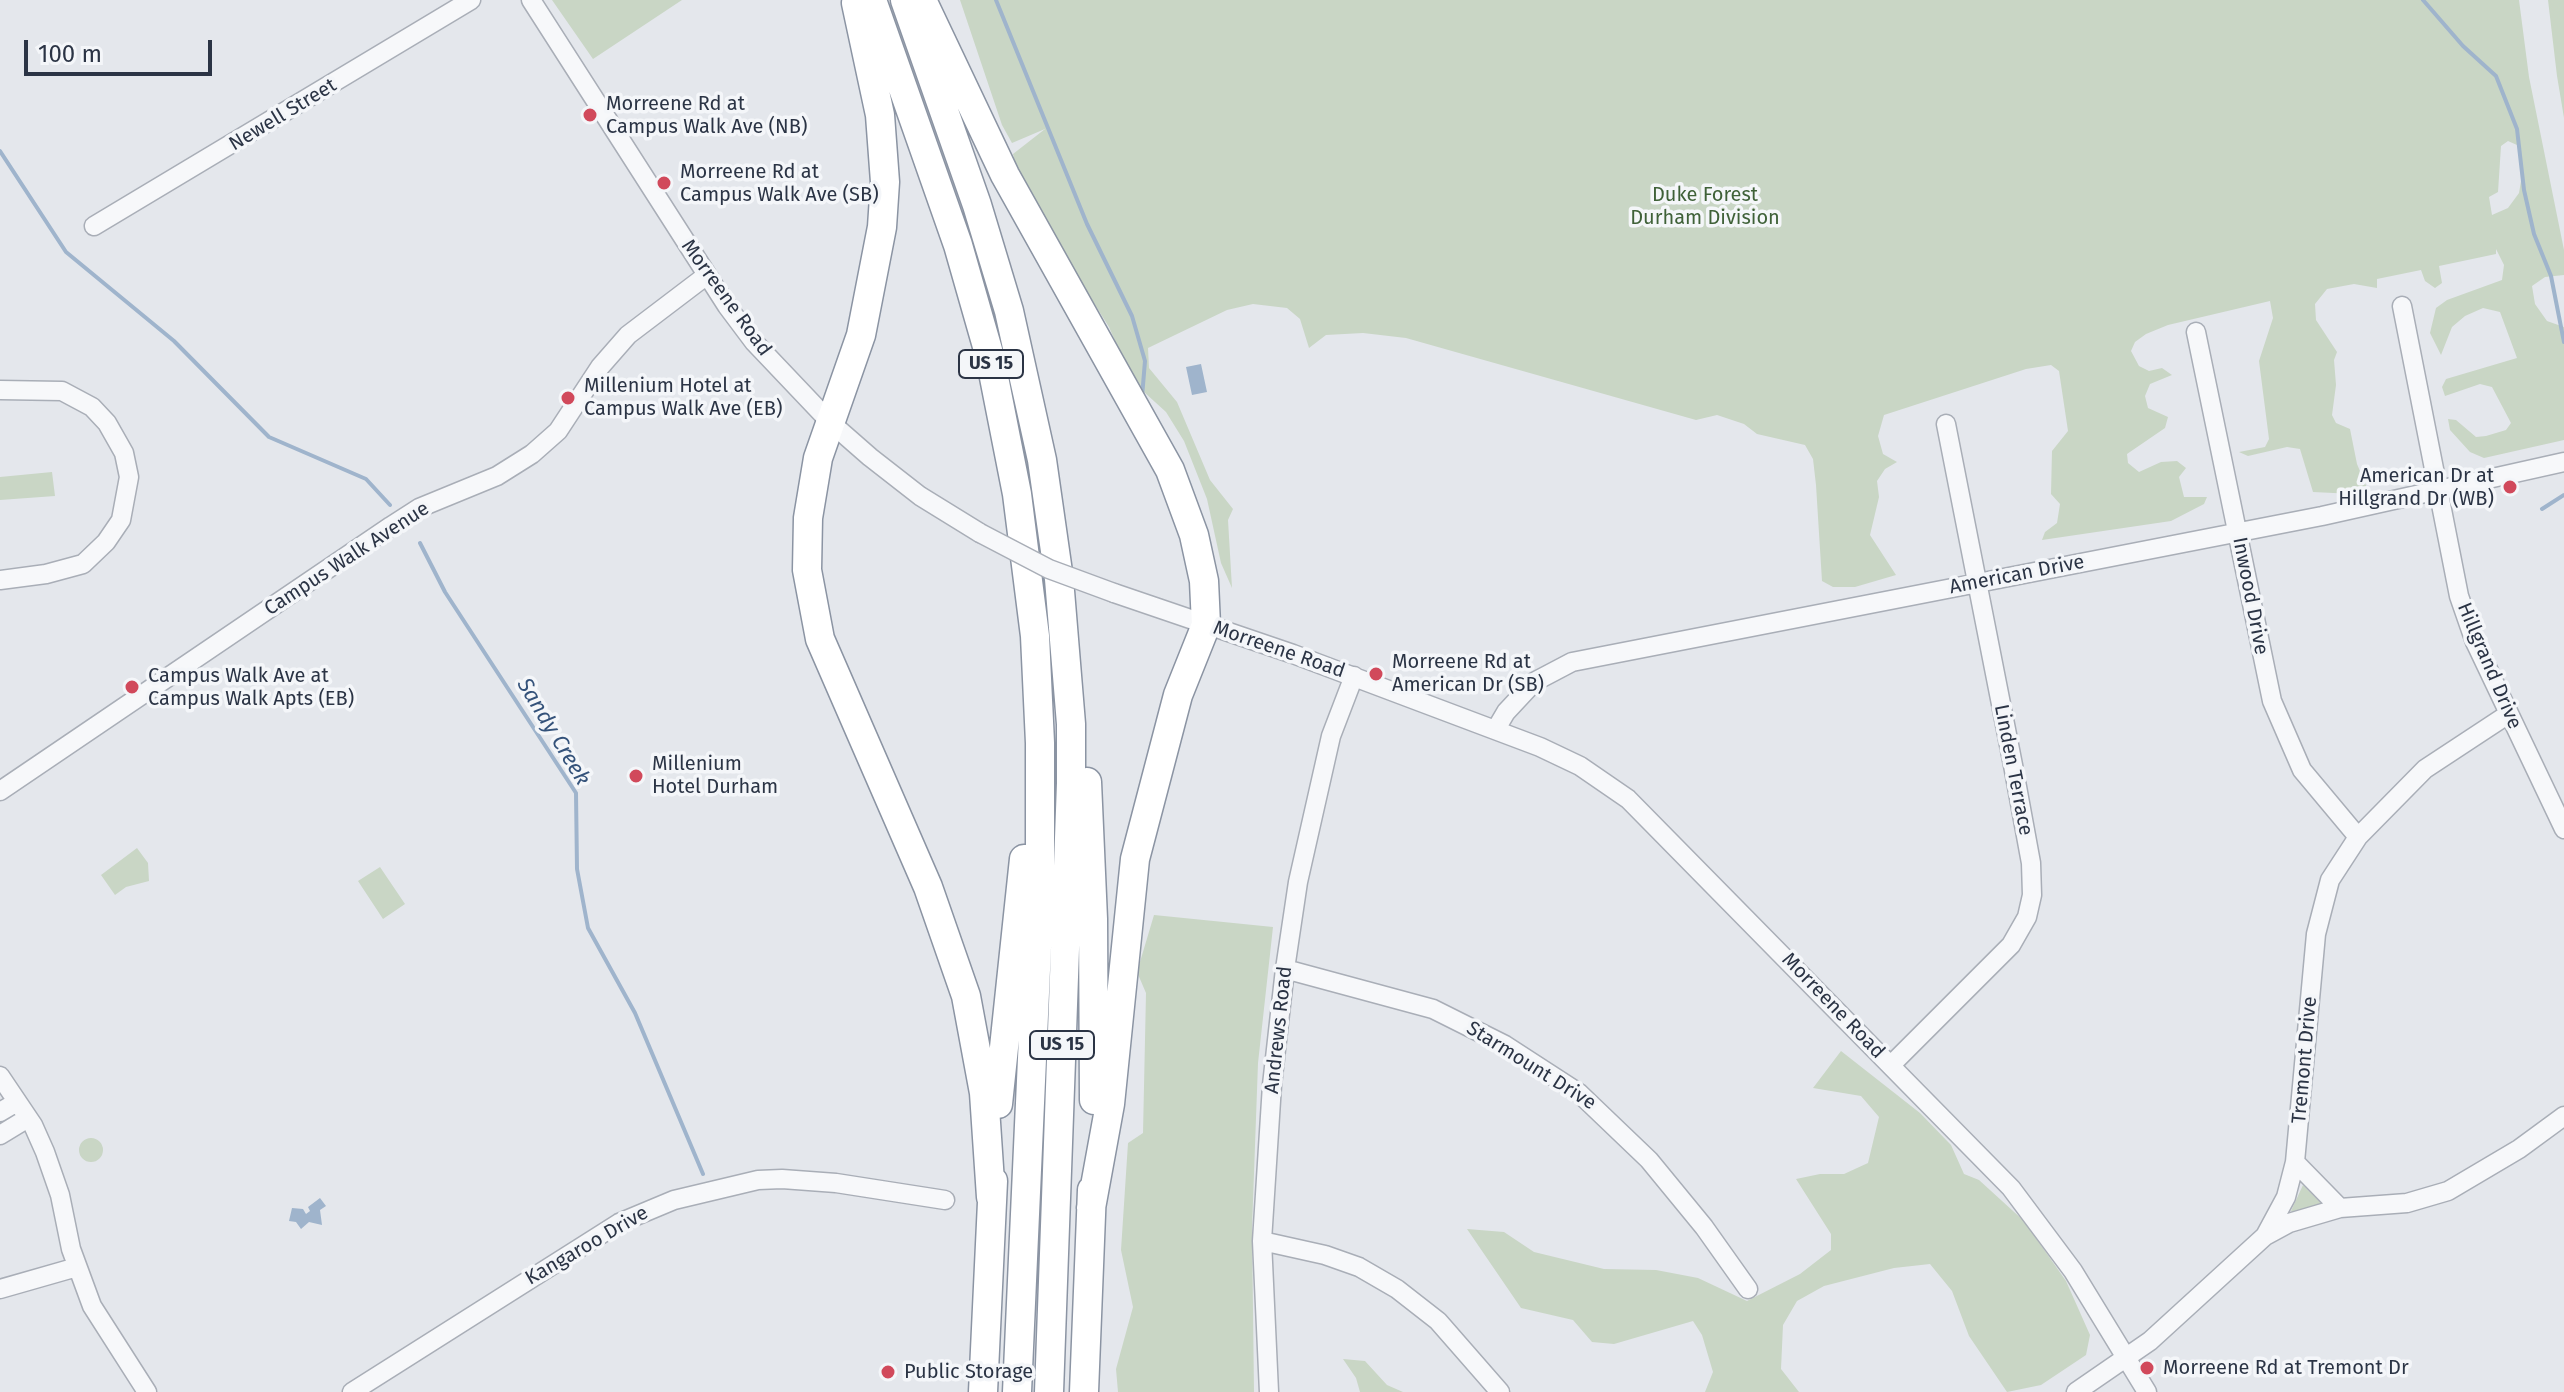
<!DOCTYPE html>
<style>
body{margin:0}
#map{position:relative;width:2564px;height:1392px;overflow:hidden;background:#e4e7ec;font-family:"Fira Sans",sans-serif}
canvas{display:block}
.scale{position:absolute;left:24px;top:40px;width:188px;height:36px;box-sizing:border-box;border:4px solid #2b3445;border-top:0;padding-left:10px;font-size:24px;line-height:28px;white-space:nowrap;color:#2b3445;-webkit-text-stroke:6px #f4f6f9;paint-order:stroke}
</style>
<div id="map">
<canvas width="2564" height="1392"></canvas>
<div class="scale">100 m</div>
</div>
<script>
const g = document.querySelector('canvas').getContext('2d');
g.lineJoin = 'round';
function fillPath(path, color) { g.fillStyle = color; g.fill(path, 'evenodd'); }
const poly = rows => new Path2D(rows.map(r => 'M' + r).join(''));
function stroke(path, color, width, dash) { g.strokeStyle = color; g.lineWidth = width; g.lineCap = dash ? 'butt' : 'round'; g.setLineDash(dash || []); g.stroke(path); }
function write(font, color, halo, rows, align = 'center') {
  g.font = font + ' "Fira Sans",sans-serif'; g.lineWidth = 7; g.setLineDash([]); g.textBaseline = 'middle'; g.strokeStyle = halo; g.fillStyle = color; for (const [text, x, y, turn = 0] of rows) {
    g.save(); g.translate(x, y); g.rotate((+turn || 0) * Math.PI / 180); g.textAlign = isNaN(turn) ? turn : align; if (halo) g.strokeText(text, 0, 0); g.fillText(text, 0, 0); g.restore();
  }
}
const green = poly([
 [552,0,682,0,593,59],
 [960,0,2519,0,2529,77,2564,250,2564,275,2545,277,2532,286,2535,304,2547,321,2564,327,2564,440,2484,458,2470,452,2450,430,2448,419,2456,420,2476,437,2486,436,2506,430,2511,423,2492,387,2480,384,2445,396,2442,387,2446,379,2517,358,2500,312,2483,308,2465,316,2452,327,2441,355,2430,333,2436,308,2447,300,2502,280,2504,265,2496,249,2496,254,2439,266,2442,283,2435,288,2425,281,2421,270,2377,279,2377,288,2354,284,2327,289,2315,304,2316,320,2337,352,2334,360,2336,385,2332,415,2336,423,2350,429,2357,464,2367,488,2354,494,2313,492,2300,449,2287,447,2248,456,2239,452,2265,447,2269,439,2259,361,2273,318,2270,301,2168,325,2146,334,2135,342,2131,351,2139,366,2149,371,2162,368,2172,375,2150,384,2145,396,2148,408,2168,417,2165,428,2127,454,2128,463,2139,472,2161,462,2177,461,2186,468,2179,477,2184,497,2207,497,2204,504,2171,521,2042,540,2045,532,2057,523,2060,504,2051,494,2052,451,2068,431,2059,371,2051,365,2026,369,1884,415,1878,436,1883,454,1897,462,1885,469,1877,481,1879,497,1870,535,1896,575,1855,587,1833,587,1822,581,1816,485,1813,459,1805,445,1757,434,1744,424,1717,415,1696,420,1406,338,1363,333,1326,335,1309,348,1300,319,1287,308,1253,304,1227,310,1148,348,1149,368,1177,402,1210,480,1233,509,1228,520,1232,588,1221,563,1207,499,1184,441,1166,412,1133,382,1109,327,1020,186,1013,154,1045,129,1012,143,1002,125],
 [2508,141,2517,145,2523,169,2519,193,2508,208,2492,215,2489,197,2498,192,2501,146],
 [2548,0,2564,0,2564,118,2557,76],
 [52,472,55,496,0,500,0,477],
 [137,848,148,863,149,881,126,887,115,895,101,875],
 [380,867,405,904,383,919,358,881],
 [1154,915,1273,927,1258,1063,1252,1228,1254,1392,1118,1392,1116,1369,1133,1307,1121,1250,1128,1143,1143,1133,1146,993,1137,972],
 [1841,1051,1920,1113,1951,1145,1964,1174,1979,1180,2024,1221,2066,1281,2090,1335,2086,1355,2041,1385,2007,1392,1969,1336,1952,1291,1930,1264,1894,1268,1824,1286,1797,1301,1783,1325,1781,1369,1799,1392,1705,1392,1713,1372,1702,1335,1693,1321,1614,1344,1592,1342,1573,1320,1521,1308,1467,1229,1504,1232,1534,1252,1604,1269,1656,1270,1698,1278,1747,1301,1800,1274,1831,1250,1831,1234,1796,1179,1820,1174,1844,1174,1868,1163,1879,1117,1861,1096,1813,1088],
 '79 1150a12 12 0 1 1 24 0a12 12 0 1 1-24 0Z',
 [2303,1185,2322,1204,2293,1213,2291,1211],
 [1343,1359,1365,1361,1387,1385,1403,1392,1360,1392,1356,1378]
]);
const water = poly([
 [1201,364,1207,392,1192,395,1186,367],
 [320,1198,326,1206,320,1210,322,1225,309,1222,301,1229,296,1222,289,1221,292,1208,303,1209,306,1214,310,1211,308,1207]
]);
const stream = poly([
 [996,0,1087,224,1132,316,1145,361,1142,397],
 [2423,0,2463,46,2496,76,2517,129,2524,190,2534,234,2551,276,2564,342],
 [0,151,66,252,174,341,269,437,366,479,390,505],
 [2542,509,2564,495],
 [420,543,445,592,576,793,577,869,588,928,635,1013,703,1174]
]);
const minor = poly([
 [531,0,727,306,754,342,830,422,870,457,920,496,980,533],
 [94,226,471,0],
 [2402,306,2459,596,2475,642,2564,829],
 [2196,332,2272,701,2302,770,2358,837],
 [0,390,62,391,92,407,107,423,124,453,129,477,121,520,106,542,83,564,46,574,0,580],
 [1114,593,1293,654,1540,747,1580,766,1628,799,2011,1188,2073,1271,2147,1392],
 [1496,729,1506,712,1534,682,1572,662,2322,516,2564,462],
 [0,791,391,526,419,508,497,476,532,454,558,431,600,367,628,335,707,275],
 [1285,969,1433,1009,1505,1045,1579,1093,1649,1160,1704,1227,1748,1289],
 [1891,1065,2011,945,2027,917,2032,895,2031,863,2013,765,1946,424],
 [0,1076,33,1125,45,1152,60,1195,71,1249,92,1306,147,1392],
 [0,1112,17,1102],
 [0,1135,28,1118],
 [2295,1162,2340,1208],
 [2265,1236,2289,1223,2340,1208,2407,1203,2448,1191,2519,1149,2564,1116],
 [1262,1241,1325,1255,1359,1267,1397,1289,1438,1321,1500,1392],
 [0,1289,77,1267],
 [352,1392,619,1223,674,1200,758,1180,782,1179,836,1183,945,1200],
 [1269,1392,1262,1241,1272,1085,1285,969,1298,882,1331,736,1354,676],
 [2076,1392,2150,1341,2265,1236,2286,1197,2295,1162,2316,934,2330,880,2358,837,2425,769,2507,715]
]);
const highway = poly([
 [872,0,958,245,990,357,1017,494,1035,636,1040,743,1040,881,1017,1392],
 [905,0,977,205,1009,311,1042,460,1059,579,1071,724,1071,783,1049,1392],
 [922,0,1005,175,1170,470,1194,535,1204,581,1206,625,1178,695,1135,859,1110,1104,1091,1208],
 [856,3,880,115,885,182,882,227,861,335,818,458,808,518,807,570,820,639,928,887,966,996,984,1093,991,1197],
 [1087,782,1093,919,1094,1100],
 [998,1104,1024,859],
 [983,1392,993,1181],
 [1084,1392,1092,1190]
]);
const minorBridge = poly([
 [980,533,1049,569,1114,593]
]);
const markers = [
 [590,115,8,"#d1495b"],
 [664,183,8,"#d1495b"],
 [568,398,8,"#d1495b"],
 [2510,487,8,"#d1495b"],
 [1376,674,8,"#d1495b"],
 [132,687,8,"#d1495b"],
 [636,776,8,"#d1495b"],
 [2147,1368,8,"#d1495b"],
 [888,1372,8,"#d1495b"]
];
const shields = [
 [991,364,64],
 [1062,1045,64]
];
const shieldNames = [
 ["US 15",991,364],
 ["US 15",1062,1045]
];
const poiNames = [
 ["Morreene Rd at",606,104],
 ["Campus Walk Ave (NB)",606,127],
 ["Morreene Rd at",680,172],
 ["Campus Walk Ave (SB)",680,195],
 ["Millenium Hotel at",584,386],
 ["Campus Walk Ave (EB)",584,409],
 ["American Dr at",2494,476,"right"],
 ["Hillgrand Dr (WB)",2494,499,"right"],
 ["Morreene Rd at",1392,662],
 ["American Dr (SB)",1392,685],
 ["Campus Walk Ave at",148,676],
 ["Campus Walk Apts (EB)",148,699],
 ["Millenium",652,764],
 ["Hotel Durham",652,787],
 ["Morreene Rd at Tremont Dr",2163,1368],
 ["Public Storage",904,1372]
];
const streetNames = [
 ["Newell Street",283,115,-31],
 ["Morreene Road",726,298,54],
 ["Campus Walk Avenue",347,559,-33],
 ["American Drive",2017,575,-11],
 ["Inwood Drive",2250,596,79],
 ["Morreene Road",1279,650,19],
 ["Hillgrand Drive",2489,666,67],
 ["Linden Terrace",2013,770,79],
 ["Morreene Road",1833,1006,46],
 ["Andrews Road",1279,1030,-84],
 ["Tremont Drive",2305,1060,-85],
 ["Starmount Drive",1531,1066,32],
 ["Kangaroo Drive",587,1246,-30]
];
const parkNames = [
 ["Duke Forest",1705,195],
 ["Durham Division",1705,218]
];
const waterNames = [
 ["Sandy Creek",553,732,59]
];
fillPath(green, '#c9d6c5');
fillPath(water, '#9fb4cc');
stroke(stream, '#9fb4cc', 4);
stroke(minor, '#a9aeb7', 21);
stroke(highway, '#8b94a3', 31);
stroke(minor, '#f7f8fa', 18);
stroke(highway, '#fff', 28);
stroke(minorBridge, '#a9aeb7', 21, []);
stroke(minorBridge, '#f7f8fa', 18);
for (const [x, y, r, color] of markers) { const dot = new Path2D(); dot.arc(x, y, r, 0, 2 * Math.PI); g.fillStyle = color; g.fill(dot); stroke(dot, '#f4f6f9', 3); }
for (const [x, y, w] of shields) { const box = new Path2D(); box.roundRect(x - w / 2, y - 14, w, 28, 6); g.fillStyle = '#f4f6f9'; g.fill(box); stroke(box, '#2b3445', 2); }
write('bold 18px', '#2b3445', null, shieldNames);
write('20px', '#2b3445', '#f4f6f9', poiNames, 'left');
write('20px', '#2b3445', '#f4f6f9', streetNames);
write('20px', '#3f6138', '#f4f6f9', parkNames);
write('italic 22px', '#34527a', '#f4f6f9', waterNames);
</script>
